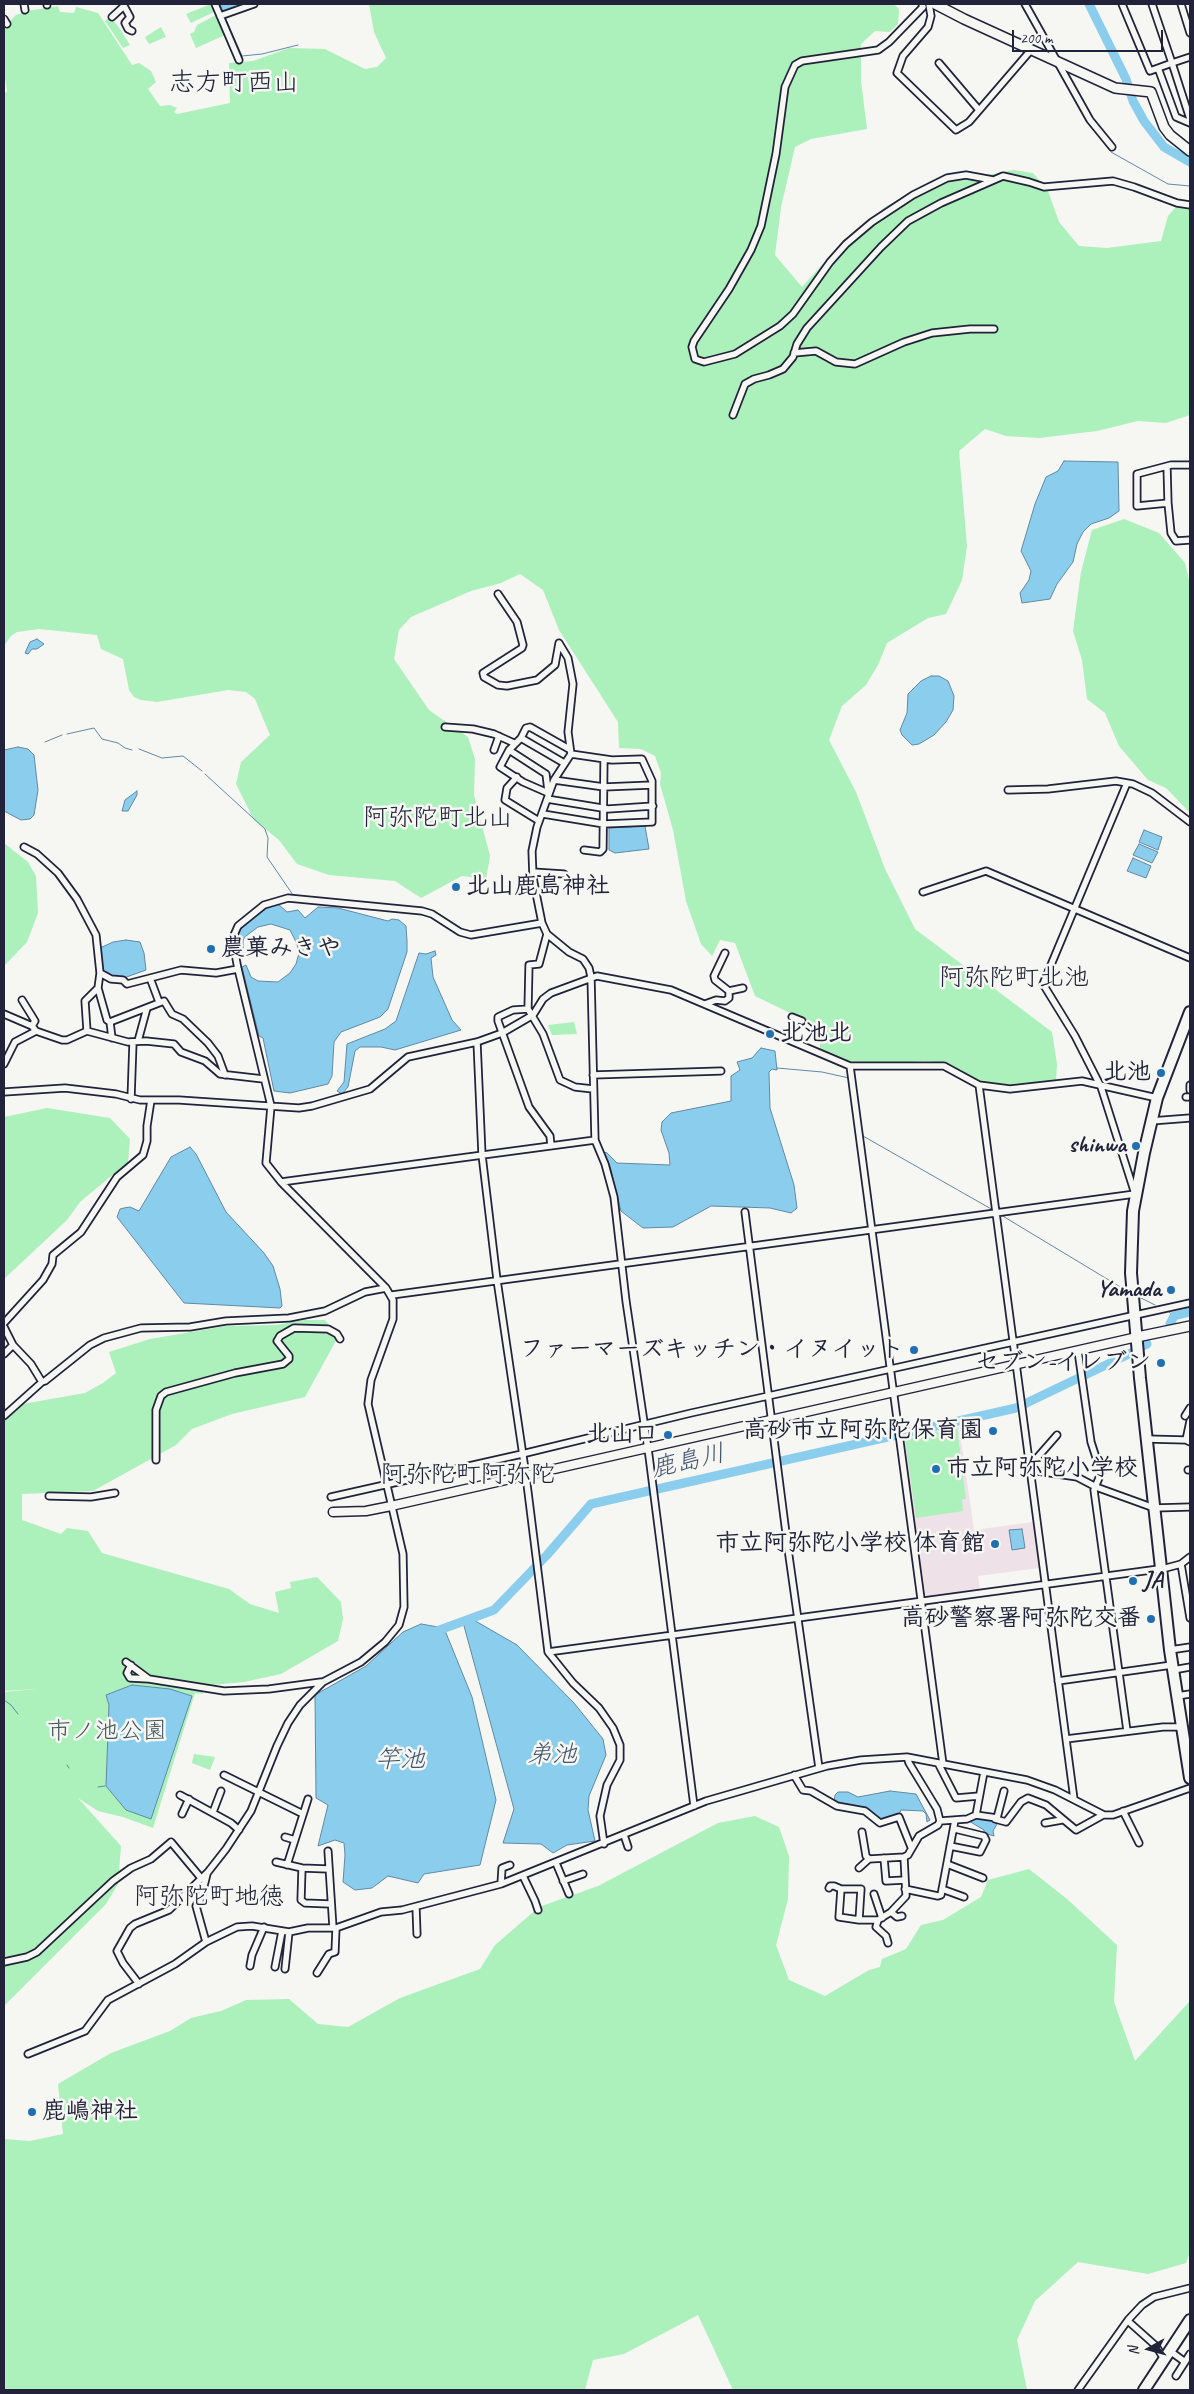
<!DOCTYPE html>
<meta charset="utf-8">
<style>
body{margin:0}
#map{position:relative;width:1194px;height:2394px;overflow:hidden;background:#f6f6f2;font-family:Caveat,sans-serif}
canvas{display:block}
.frame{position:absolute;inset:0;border:5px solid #22223b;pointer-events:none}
.north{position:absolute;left:1124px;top:2324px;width:50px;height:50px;-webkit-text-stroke:4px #f6f6f2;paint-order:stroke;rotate:263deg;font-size:14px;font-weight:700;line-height:20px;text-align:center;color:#22223b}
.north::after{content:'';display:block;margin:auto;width:18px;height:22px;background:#22223b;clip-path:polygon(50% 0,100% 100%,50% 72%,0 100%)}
.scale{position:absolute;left:1012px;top:30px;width:151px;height:22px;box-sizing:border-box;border:2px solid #22223b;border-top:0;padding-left:6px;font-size:15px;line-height:18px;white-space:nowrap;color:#22223b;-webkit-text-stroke:4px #f6f6f2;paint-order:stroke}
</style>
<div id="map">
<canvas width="1194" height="2394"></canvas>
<div class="frame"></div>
<div class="north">N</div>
<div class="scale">200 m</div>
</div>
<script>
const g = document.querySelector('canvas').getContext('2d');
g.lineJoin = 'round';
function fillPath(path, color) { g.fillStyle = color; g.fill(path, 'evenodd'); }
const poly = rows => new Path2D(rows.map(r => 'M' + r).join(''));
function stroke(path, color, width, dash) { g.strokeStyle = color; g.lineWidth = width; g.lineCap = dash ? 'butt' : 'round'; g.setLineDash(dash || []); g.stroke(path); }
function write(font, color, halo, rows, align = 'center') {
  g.font = font + ' Caveat,"Klee One",sans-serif'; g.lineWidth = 5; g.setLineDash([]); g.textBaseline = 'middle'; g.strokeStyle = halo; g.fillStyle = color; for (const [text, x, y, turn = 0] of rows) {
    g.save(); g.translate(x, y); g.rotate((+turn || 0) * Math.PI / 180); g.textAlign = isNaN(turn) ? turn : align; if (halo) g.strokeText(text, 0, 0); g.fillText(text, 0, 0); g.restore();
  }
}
const built = poly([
 [959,1426,974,1530,1033,1522,1039,1568,978,1576,980,1591,929,1598,924,1594,904,1438]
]);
const green = poly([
 [211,4,214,12,191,23,186,14],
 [369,4,894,4,899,9,898,24,890,32,875,31,861,44,861,81,867,129,811,139,795,147,781,207,775,255,802,287,827,259,885,207,931,182,949,175,994,174,1013,170,1033,173,1048,191,1059,222,1079,246,1107,248,1161,241,1168,216,1182,200,1190,202,1190,415,1166,423,1138,421,1097,431,1039,438,1006,436,985,429,959,451,967,546,962,580,946,614,928,618,887,643,878,665,866,685,842,706,829,740,856,792,885,869,915,929,1052,1032,1057,1064,1056,1080,1012,1086,980,1082,946,1063,925,1061,870,1065,849,1063,820,1050,819,1027,755,996,735,943,720,940,712,956,701,944,686,901,673,830,660,784,661,773,655,756,641,749,619,748,618,722,559,630,543,590,520,574,501,583,471,591,411,617,399,630,394,659,429,710,468,737,475,759,474,795,490,856,486,879,462,876,421,898,395,881,329,875,297,864,279,840,254,820,236,784,241,762,270,735,255,699,246,692,228,690,157,702,141,700,134,697,129,690,123,659,101,649,97,635,39,629,17,632,11,636,4,646,4,94,7,91,4,72,4,31,7,24,16,15,27,11,58,6,60,12,74,13,76,7,98,13,132,65,139,63,151,71,156,82,148,89,160,106,170,105,177,108,174,112,177,114,230,103,229,63,253,61,289,48,325,49,365,69,377,67,386,58,374,32],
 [216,15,225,35,196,48,190,34,194,32,197,25],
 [110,17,118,26,130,45,123,48,105,21],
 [161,27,166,37,149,44,145,37],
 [1124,519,1159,533,1185,563,1190,584,1190,813,1166,788,1148,780,1119,746,1105,713,1087,699,1082,660,1073,631,1081,572,1092,530],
 [4,843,28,862,36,876,38,913,27,942,4,966],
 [574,1022,577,1034,552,1035,548,1025],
 [47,1108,110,1118,130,1139,128,1162,80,1202,67,1220,4,1279,4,1117],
 [304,1320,325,1320,338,1337,305,1397,232,1414,192,1429,176,1445,93,1491,22,1494,22,1520,61,1534,67,1528,88,1531,102,1553,229,1589,250,1604,279,1613,275,1592,291,1588,290,1582,317,1577,341,1602,343,1619,338,1641,281,1674,244,1682,202,1686,203,1694,195,1693,153,1828,123,1817,98,1811,78,1798,121,1846,118,1884,106,1904,4,2006,4,1692,36,1689,4,1691,4,1418,17,1405,85,1393,103,1383,116,1373,109,1352,150,1339,226,1326,276,1325],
 [957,1428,966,1499,962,1499,963,1511,916,1518,905,1439],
 [194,1754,215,1757,210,1770,192,1763],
 [755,1816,779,1827,789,1856,788,1899,776,1945,789,1980,825,1996,869,1970,880,1967,882,1959,906,1949,921,1925,943,1920,981,1897,988,1880,1029,1869,1067,1899,1117,1945,1114,2002,1135,2061,1190,2001,1190,2252,1186,2263,1148,2274,1078,2262,1035,2301,1017,2340,1027,2390,733,2390,698,2315,624,2354,593,2360,585,2390,4,2390,4,2139,30,2141,63,2134,58,2084,111,2053,170,2031,191,2018,221,2011,246,2000,289,1999,318,2024,348,2027,400,1998,480,1969,495,1945,539,1907,598,1886,718,1823]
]);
const water = poly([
 [220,4,249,4,223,12,220,4],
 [1064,461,1118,462,1119,511,1109,518,1091,524,1083,532,1077,544,1073,562,1057,584,1050,599,1022,603,1020,593,1029,580,1031,571,1021,551,1035,504,1046,477,1058,471,1064,461],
 [37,639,44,644,37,649,32,649,28,654,25,653,30,642,37,639],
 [931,676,939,676,948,681,954,696,953,710,946,722,934,735,919,744,912,745,902,735,900,730,907,713,908,694,921,681,931,676],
 [18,747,28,749,34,755,38,790,34,815,30,819,21,820,4,811,4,750,18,747],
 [137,791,137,795,128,811,122,811,125,800,137,791],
 [645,826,649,849,615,853,609,850,609,828,645,826],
 [1144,830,1162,837,1158,850,1139,842,1144,830],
 [1139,844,1158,852,1152,863,1133,855,1139,844],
 [1133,858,1151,866,1146,878,1127,871,1133,858],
 [278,904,287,912,298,910,305,918,318,907,338,908,388,921,392,919,399,920,406,926,407,941,407,952,388,1009,380,1017,341,1032,334,1042,332,1076,328,1084,290,1093,274,1091,263,1038,259,1036,242,967,246,965,251,977,258,981,278,982,290,973,296,964,299,953,297,944,290,930,271,924,258,927,246,936,243,940,243,954,239,955,237,943,239,931,248,921,270,906,278,904],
 [126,940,140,942,144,953,146,970,121,979,103,973,100,948,113,942,126,940],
 [435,951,436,955,431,958,433,977,452,1020,461,1030,395,1050,381,1047,360,1047,355,1051,348,1087,342,1094,337,1091,344,1082,347,1044,385,1029,396,1021,419,953,426,954,435,951],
 [761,1048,775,1051,777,1070,772,1069,769,1072,770,1108,794,1185,797,1208,791,1213,770,1208,711,1206,673,1227,643,1228,621,1211,610,1166,604,1154,606,1152,617,1163,670,1165,669,1153,661,1130,662,1122,671,1113,731,1101,731,1076,740,1070,737,1062,752,1058,761,1048],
 [190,1147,196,1154,226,1212,264,1253,273,1266,280,1289,282,1306,280,1308,184,1303,117,1217,120,1209,124,1208,130,1207,139,1211,171,1157,190,1147],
 [1022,1529,1025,1548,1012,1550,1009,1530,1022,1529],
 [472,1619,517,1645,574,1703,603,1739,606,1755,589,1796,588,1810,595,1841,567,1845,553,1853,541,1844,503,1843,514,1809,464,1626,464,1623,472,1619],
 [421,1624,444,1628,472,1697,496,1800,480,1865,424,1874,418,1883,388,1876,372,1888,355,1890,343,1882,345,1855,344,1843,335,1840,318,1846,328,1805,316,1798,315,1695,366,1666,403,1632,421,1624],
 [132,1685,170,1689,192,1696,151,1819,126,1810,106,1786,109,1705,106,1695,132,1685],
 [890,1791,916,1794,930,1820,927,1822,926,1814,923,1811,901,1810,899,1815,882,1821,864,1808,834,1802,835,1795,838,1792,848,1792,858,1797,890,1791],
 [979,1817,998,1822,993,1831,994,1836,984,1833,984,1830,969,1821,979,1817]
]);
const stream = poly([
 [225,17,242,56,262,54,298,45],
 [1089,123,1111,152,1168,184,1190,186],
 [67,734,94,728,102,739,118,743,125,748,132,750],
 [45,742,62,735],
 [139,749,162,758,183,756,202,771],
 [205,774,265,829,268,838,267,857,293,895],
 [777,1068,822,1072,849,1078],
 [854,1082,863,1136,993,1210],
 [1001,1215,1127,1291],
 [1139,1297,1155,1305],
 [1169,1312,1174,1316],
 [4,1700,11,1705,18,1714],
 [67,1765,69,1768],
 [98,1787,105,1786]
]);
const river = poly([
 [1089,4,1126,79,1133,101,1144,121,1164,147,1190,162],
 [1170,1324,1174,1316,1190,1312],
 [1143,1346,1147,1344],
 [434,1632,494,1610,547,1555,591,1504,1016,1408,1133,1352]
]);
const minor = poly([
 [24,4,25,10],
 [47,4,47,5],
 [123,4,130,17,125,23,128,29,132,31],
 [215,4,239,60],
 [922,4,923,7,889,42,878,50,802,61,795,65,785,87,776,154,761,226,751,250,729,289,694,341,692,347,695,359,704,362,735,354,780,326,793,314,830,262,846,244,872,222,913,195,947,178,966,175,993,180],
 [929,4,931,16,928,27,903,56,897,73,956,130,969,122,1031,50],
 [1025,4,1090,120,1112,147],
 [1122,4,1150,71,1172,63,1152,4],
 [1181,4,1190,33],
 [220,16,254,4],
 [112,17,124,6],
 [4,19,7,24],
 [1190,57,1172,63,1190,119],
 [939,63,979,110],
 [1158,68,1176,117,1190,123],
 [794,353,816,351,836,362,855,364,904,342,932,333,970,329,994,329],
 [733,415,745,384,754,379,769,375,783,369,793,357,797,344,807,328,881,247,908,221,941,203,1003,176,1029,182,1044,187,1113,181,1134,187,1177,203,1190,205],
 [1190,465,1171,465,1137,474,1137,506,1168,503,1171,533,1176,541,1190,540],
 [1167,466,1168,503],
 [498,594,517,622,523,645,522,648,483,673,484,677,498,685,507,686,537,680,555,665,559,643,568,658,573,684,568,732,571,754,554,780,537,827,532,851,533,878,542,923,547,934,569,952,583,959,589,968,591,977,595,1140,605,1164,614,1197,626,1301,649,1456,694,1806],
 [445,727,473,729,494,734,514,743],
 [521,738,526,728,530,727,569,749],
 [494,750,499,736],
 [509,750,546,774,548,791],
 [517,777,507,788,505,800,539,821],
 [554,780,604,787,652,785],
 [1008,790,1048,789,1116,781,1133,784,1152,793,1190,822],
 [548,793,523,782,500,767,509,750,521,738,564,763],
 [547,799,608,809,653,806],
 [543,814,604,824,652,822,652,781,642,759,612,760,571,754],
 [24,847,37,854,58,873,77,899,96,935,100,973,98,988,107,1020,110,1022,164,1001,172,1014,183,1019,208,1043,218,1056,225,1075],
 [584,850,600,852,603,849,604,759],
 [533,872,564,874],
 [923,892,986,871,1190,958],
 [547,934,539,964,529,965,528,1009,543,1034,560,1080,575,1087,593,1089],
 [100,973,111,979,123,980,127,984,181,970,216,973,238,969],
 [150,978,159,1002],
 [729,991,743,988],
 [22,1000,35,1021,32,1026],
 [705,1004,716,1000,725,1001,729,998,729,991,715,980,714,976,725,953],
 [528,1009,513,1010,498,1017,498,1021,529,1107,550,1136,551,1146],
 [4,1014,32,1026,36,1031,62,1040,67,1040,87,1031,128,1042,146,1041,174,1044,181,1052,205,1061,220,1074,263,1079],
 [792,1017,802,1021],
 [110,1022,112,1038],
 [87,1031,85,1001,98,988],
 [788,1039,797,1019],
 [138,1041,147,1008],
 [477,1042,482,1155,497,1280,526,1476,548,1652,573,1683,599,1708,613,1728,620,1745,620,1760,607,1785,600,1816,604,1844],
 [4,1064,15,1042,36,1031],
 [850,1066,943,1764],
 [593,1075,721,1071],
 [979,1085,1074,1799],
 [1190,1085,1190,1090],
 [4,1092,65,1088,116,1094,140,1100,179,1100,299,1108,312,1106,370,1089,408,1057,477,1042,502,1033,533,1015,543,999,551,993,597,976,671,990,850,1066,944,1066,979,1085,1010,1089,1082,1081,1157,1098],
 [1186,1097,1190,1097],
 [131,1099,133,1042],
 [1151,1121,1190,1118],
 [281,1182,595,1140],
 [745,1212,788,1549,819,1768],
 [392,1295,1135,1194,1101,1087,1075,1036,1043,984,1127,783],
 [4,1323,43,1280,52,1264,53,1255,81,1232,117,1177,143,1155,147,1141,147,1126,151,1100],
 [4,1327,13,1345,31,1364,42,1382],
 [1078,1351,1091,1442,1101,1473,1094,1490,1127,1731],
 [4,1354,13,1345],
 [4,1416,42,1382,45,1381,90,1345,104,1338,141,1328,190,1327,226,1321,289,1318,325,1311,365,1292,386,1288],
 [1185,1416,1190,1408],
 [1147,1439,1186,1440,1190,1442],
 [1186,1440,1190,1421],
 [156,1460,156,1410,161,1396,166,1392,235,1373,283,1364,289,1359,289,1356,277,1341,280,1336,294,1328,328,1329,337,1334,340,1339],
 [1029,1467,1057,1435],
 [1030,1470,1077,1477,1096,1487,1154,1508,1190,1507],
 [1188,1470,1190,1470],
 [49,1496,91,1497,115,1493],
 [331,1497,522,1454,691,1413,1190,1303],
 [1181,1564,1190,1618],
 [1170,1650,1190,1647],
 [548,1652,1166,1568,1181,1564,1190,1557],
 [126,1662,149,1679,224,1691,269,1689,321,1682],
 [131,1665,127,1673,130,1678,149,1679],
 [1173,1670,1190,1667],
 [1058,1681,1172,1665],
 [1177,1696,1190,1694],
 [1066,1739,1163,1727,1182,1727],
 [938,1763,956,1798,979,1796],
 [224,1775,303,1814],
 [794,1775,803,1790,811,1791,837,1806,865,1811,880,1823,899,1817,911,1847],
 [180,1795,231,1823,239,1830],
 [1123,1811,1139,1843],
 [213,1812,221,1791],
 [182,1814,189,1799],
 [976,1815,997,1818,1004,1791],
 [995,1819,1006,1822,1021,1802,1028,1798,1046,1805,1076,1830,1103,1815],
 [940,1821,967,1819,976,1815,984,1772],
 [1045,1823,1062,1820],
 [862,1832,866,1856,869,1859],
 [624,1835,628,1847],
 [285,1837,295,1840],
 [950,1846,980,1852,986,1840,984,1836,955,1829],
 [328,1851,333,1928],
 [884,1858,886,1881,905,1880],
 [276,1862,302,1868,328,1869],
 [556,1863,569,1894],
 [947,1864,983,1878],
 [287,1865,308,1799],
 [302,1868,301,1900,305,1903,330,1904],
 [859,1868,869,1859,904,1857],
 [523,1876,535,1901,538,1910],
 [563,1881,583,1874],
 [501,1884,502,1868,510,1865],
 [829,1888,830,1886,834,1886,841,1889],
 [905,1889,938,1896,941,1895,955,1820],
 [942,1889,964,1897],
 [874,1894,882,1918],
 [416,1907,417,1934],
 [891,1912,897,1917,902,1916],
 [859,1920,861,1889,841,1889,839,1917,859,1920,878,1920,891,1912,906,1896,904,1857,908,1855,919,1836,938,1825,940,1821,937,1809,909,1763,907,1757],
 [878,1920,876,1927,886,1936,888,1943],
 [206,1942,196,1906,201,1898,207,1874],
 [4,1962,27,1957,37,1952,113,1881,131,1868,151,1859,171,1842,201,1878],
 [250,1966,252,1955,264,1927],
 [275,1967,282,1931],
 [285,1969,289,1932],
 [317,1973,329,1954,335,1952,336,1928],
 [139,1984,123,1963,117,1951,130,1928,135,1924,169,1910,208,1872,226,1849,251,1811,277,1746,288,1723,300,1705,323,1682,361,1662,385,1642,399,1625,404,1607,403,1554,368,1404,371,1380,393,1319,393,1300,386,1288,281,1182,266,1163,271,1106,238,969,233,943,234,935,238,926,264,905,288,898,422,911,432,914,460,932,471,935,542,923],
 [28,2054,85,2031,108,2000,175,1964,206,1942,237,1927,252,1926,289,1932,308,1928,336,1928,381,1912,402,1910,501,1884,706,1801,827,1766,861,1760,907,1757,1027,1780,1055,1790,1104,1815,1113,1815,1190,1788],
 [1128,2321,1156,2346,1164,2359],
 [1170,2351,1185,2362],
 [1190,2354,1176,2376,1185,2362,1190,2354],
 [1078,2390,1128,2320,1142,2305,1154,2297,1190,2288]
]);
const tertiary = poly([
 [333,1512,366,1511,391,1506,1137,1337]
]);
const secondary = poly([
 [935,4,964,19,1115,88,1151,92,1164,127,1170,135,1190,151],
 [1137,1337,1190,1326]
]);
const trunk = poly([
 [1190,1012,1157,1098,1144,1153,1133,1211,1131,1273,1140,1378,1170,1650,1190,1778],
 [1144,2390,1190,2320]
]);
const markers = [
 [456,887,5,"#1f6fb2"],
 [211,949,5,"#1f6fb2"],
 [770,1034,5,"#1f6fb2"],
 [1161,1073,5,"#1f6fb2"],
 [1136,1146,5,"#1f6fb2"],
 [1171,1290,5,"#1f6fb2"],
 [914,1350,5,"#1f6fb2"],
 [1161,1363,5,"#1f6fb2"],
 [993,1431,5,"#1f6fb2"],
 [668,1435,5,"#1f6fb2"],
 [936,1469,5,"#1f6fb2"],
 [995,1544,5,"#1f6fb2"],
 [1133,1581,5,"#1f6fb2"],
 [1151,1619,5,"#1f6fb2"],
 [32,2112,5,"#1f6fb2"]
];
const poiNames = [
 ["北山鹿島神社",466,887,"left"],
 ["農菓みきや",221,949,"left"],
 ["北池北",780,1034,"left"],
 ["北池",1151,1073],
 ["shinwa",1126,1146],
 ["Yamada",1161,1290],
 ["ファーマーズキッチン・イヌイット",904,1350],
 ["セブン-イレブン",1151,1363],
 ["高砂市立阿弥陀保育園",983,1431],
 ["北山口",658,1435],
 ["市立阿弥陀小学校",946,1469,"left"],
 ["市立阿弥陀小学校 体育館",985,1544],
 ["JA",1143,1581,"left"],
 ["高砂警察署阿弥陀交番",1141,1619],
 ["鹿嶋神社",42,2112,"left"]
];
const parkNames = [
 ["市ノ池公園",107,1732]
];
const neighbourhoodNames = [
 ["阿弥陀町北山",438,818],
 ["阿弥陀町北池",1014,978],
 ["阿弥陀町阿弥陀",468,1475],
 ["阿弥陀町地徳",209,1897]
];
const waterNames = [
 ["鹿島川",688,1462,-13],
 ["弟池",552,1755],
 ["竿池",400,1760]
];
const quarterNames = [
 ["志方町西山",234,83]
];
fillPath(built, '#eee1e8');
fillPath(green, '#acf0bb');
fillPath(water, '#8bcdec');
stroke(water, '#6189a5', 1);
stroke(stream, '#6189a5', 1);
stroke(river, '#8bcdec', 9);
stroke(minor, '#22223b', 9);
stroke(tertiary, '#22223b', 11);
stroke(secondary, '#22223b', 12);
stroke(trunk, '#22223b', 14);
stroke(minor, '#f6f6f2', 5.5);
stroke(tertiary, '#f6f6f2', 8);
stroke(secondary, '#f6f6f2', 9);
stroke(trunk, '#f6f6f2', 10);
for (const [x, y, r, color] of markers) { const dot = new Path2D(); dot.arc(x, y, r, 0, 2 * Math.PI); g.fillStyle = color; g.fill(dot); stroke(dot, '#f6f6f2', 2); }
write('bold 24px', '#22223b', '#f6f6f2', poiNames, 'right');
write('24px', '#44565b', '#f6f6f2', parkNames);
write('25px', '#22223b', '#f6f6f2', neighbourhoodNames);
write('italic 25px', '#425570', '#f6f6f2', waterNames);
write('26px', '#22223b', '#f6f6f2', quarterNames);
</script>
